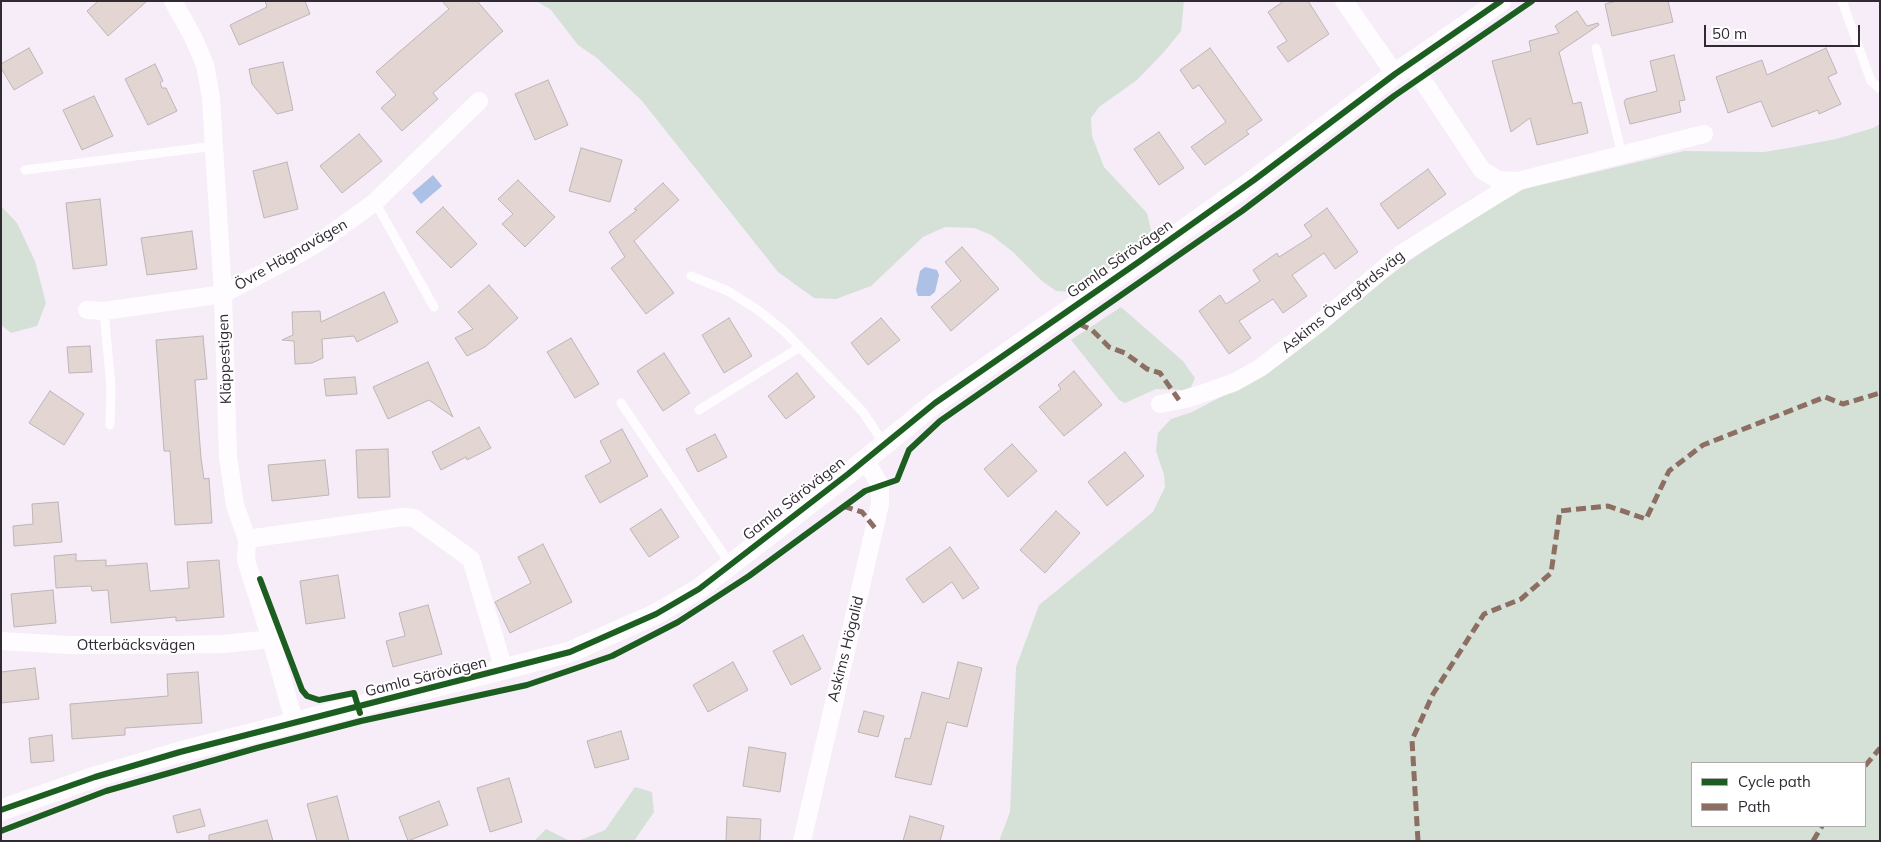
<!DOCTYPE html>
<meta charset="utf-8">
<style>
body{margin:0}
#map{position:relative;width:1881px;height:842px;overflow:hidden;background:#f6edf9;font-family:Mulish,sans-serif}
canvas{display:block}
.frame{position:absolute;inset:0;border:2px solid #312933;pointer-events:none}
.legend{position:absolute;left:1691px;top:762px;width:175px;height:65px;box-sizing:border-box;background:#fff;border:1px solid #ada9ad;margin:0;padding:6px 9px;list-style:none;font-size:15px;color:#312933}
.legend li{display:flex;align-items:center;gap:10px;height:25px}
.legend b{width:25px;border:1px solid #ada9ad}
.scale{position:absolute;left:1704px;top:25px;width:156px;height:22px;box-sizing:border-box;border:2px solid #312933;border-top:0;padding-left:6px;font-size:15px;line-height:18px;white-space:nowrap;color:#312933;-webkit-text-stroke:4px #fff;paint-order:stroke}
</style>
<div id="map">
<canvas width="1881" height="842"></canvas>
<div class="frame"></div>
<ul class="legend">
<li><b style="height:6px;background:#1b5e20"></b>Cycle path</li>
<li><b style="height:6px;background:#8d6e63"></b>Path</li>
</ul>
<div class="scale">50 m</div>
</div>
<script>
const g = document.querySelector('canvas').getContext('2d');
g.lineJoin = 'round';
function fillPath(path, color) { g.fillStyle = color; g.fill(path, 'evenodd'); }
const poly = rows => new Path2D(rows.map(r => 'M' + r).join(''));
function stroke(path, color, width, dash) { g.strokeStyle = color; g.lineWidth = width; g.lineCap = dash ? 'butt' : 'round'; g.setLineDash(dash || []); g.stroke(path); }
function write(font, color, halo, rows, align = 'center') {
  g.font = font + ' Mulish,sans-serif'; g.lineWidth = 4; g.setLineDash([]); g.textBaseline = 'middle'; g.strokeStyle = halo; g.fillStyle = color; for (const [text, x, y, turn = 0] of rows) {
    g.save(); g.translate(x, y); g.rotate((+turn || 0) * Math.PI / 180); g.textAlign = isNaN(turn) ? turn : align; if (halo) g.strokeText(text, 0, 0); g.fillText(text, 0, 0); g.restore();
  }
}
const green = poly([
 [536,1,1184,1,1181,31,1164,52,1137,80,1099,107,1091,118,1092,136,1104,167,1147,213,1151,230,1146,243,1073,292,1056,291,1042,281,1013,252,991,235,974,228,945,227,923,237,871,286,836,299,814,298,778,272,642,101,597,58,578,45,551,10],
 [1880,124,1880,841,999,841,1010,812,1016,667,1039,605,1153,512,1165,487,1164,475,1156,451,1158,433,1171,419,1192,412,1259,377,1409,261,1465,223,1524,189,1684,151,1764,152,1794,147,1836,139,1873,128],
 [1692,763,1865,763,1865,826,1692,826],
 [1,206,17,223,35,261,46,303,37,326,11,333,1,325],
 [1121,307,1183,361,1195,378,1191,387,1183,390,1156,389,1125,403,1119,400,1071,340],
 [635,787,652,792,654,812,634,841,578,841,605,830],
 [546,829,570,841,534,841]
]);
const water = poly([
 [433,175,442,186,421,204,412,193],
 [925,267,937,270,939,275,935,292,930,296,918,296,916,290,920,271]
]);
const building = poly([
 [98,1,147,1,108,36,87,11,98,1],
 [265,1,305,1,310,14,239,45,230,25,267,7,265,1],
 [442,1,477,1,503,31,433,93,438,99,402,131,381,108,396,95,376,72,449,9,442,1],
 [1284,1,1308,1,1329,34,1288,62,1277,47,1287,41,1268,12,1284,1],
 [1616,1,1668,1,1673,22,1612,36,1605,4,1616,1],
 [1577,11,1587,26,1598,23,1599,25,1559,52,1573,104,1581,102,1588,133,1537,145,1530,118,1511,132,1492,61,1531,51,1529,41,1559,33,1555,26,1577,11],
 [29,48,43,73,14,90,1,68,1,64,29,48],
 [1210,48,1262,120,1246,131,1249,134,1205,165,1191,147,1226,122,1199,85,1193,89,1180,70,1210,48],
 [1826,48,1837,73,1828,77,1841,104,1819,114,1818,110,1772,127,1761,101,1728,113,1716,77,1762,60,1767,75,1826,48],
 [1674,55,1685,100,1679,101,1681,112,1630,124,1624,102,1626,99,1657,91,1650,61,1674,55],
 [283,62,293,110,277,114,252,84,249,69,283,62],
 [155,64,163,81,160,83,162,88,166,88,177,111,148,125,125,79,155,64],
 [548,80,568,125,535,140,515,94,548,80],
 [94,96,113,136,82,150,63,110,94,96],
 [1159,132,1184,168,1159,185,1134,149,1159,132],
 [359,134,382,161,342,193,320,166,359,134],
 [581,148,622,160,610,202,569,191,581,148],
 [287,162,298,209,264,218,253,171,287,162],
 [1428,169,1446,194,1398,229,1380,204,1428,169],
 [518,180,555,217,525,247,502,224,513,214,498,199,518,180],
 [663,183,679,200,634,241,674,293,646,314,611,268,625,257,609,232,637,210,634,209,663,183],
 [100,199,107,265,73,269,66,203,100,199],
 [443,207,477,244,451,268,416,232,443,207],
 [1327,208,1358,252,1335,269,1324,253,1292,275,1307,296,1283,313,1273,299,1239,321,1251,338,1229,354,1199,311,1220,295,1226,304,1260,281,1253,270,1277,253,1279,257,1312,236,1304,225,1327,208],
 [192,231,197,269,147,275,141,238,192,231],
 [962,247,999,289,951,331,931,307,961,281,945,262,962,247],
 [489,285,518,318,485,347,467,356,455,338,473,329,458,312,489,285],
 [384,292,398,322,357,342,354,336,322,339,323,358,312,363,295,364,294,341,282,340,293,335,292,312,320,311,321,322,384,292],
 [729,318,752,356,724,373,702,335,729,318],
 [881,318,900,340,868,365,851,343,881,318],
 [203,336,207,379,195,380,201,458,204,479,209,478,212,523,175,525,170,451,164,451,156,340,203,336],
 [571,338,599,384,575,398,547,352,571,338],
 [90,346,92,372,69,373,67,347,90,346],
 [664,353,690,393,663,411,637,371,664,353],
 [428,362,453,417,429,400,388,419,373,387,428,362],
 [1074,371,1102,405,1064,436,1039,407,1061,389,1058,385,1074,371],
 [797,373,815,397,786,419,768,396,797,373],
 [355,377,357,394,326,396,324,379,355,377],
 [50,391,84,414,64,445,29,423,50,391],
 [479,427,491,448,467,460,466,457,441,470,432,452,479,427],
 [622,429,648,476,600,503,585,476,611,462,600,441,622,429],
 [715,434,727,457,698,472,686,449,715,434],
 [1012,444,1037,471,1008,497,984,469,1012,444],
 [388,449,390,497,358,498,356,450,388,449],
 [1125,452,1144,476,1107,506,1088,482,1125,452],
 [325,460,329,495,272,501,268,465,325,460],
 [58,502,62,542,14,546,13,526,33,524,32,504,58,502],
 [661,509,679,537,649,557,630,529,661,509],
 [1056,511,1080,533,1045,573,1020,550,1056,511],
 [543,544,572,602,510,633,495,602,531,583,518,557,543,544],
 [950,547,979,588,963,599,952,582,923,603,906,579,950,547],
 [76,554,76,561,106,560,106,566,147,563,150,591,189,588,187,562,219,560,224,617,176,621,176,617,111,623,108,590,92,591,91,586,56,588,54,556,76,554],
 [338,575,345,618,306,624,300,581,338,575],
 [53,590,56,623,14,627,11,594,53,590],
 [428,605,442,654,393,667,386,641,405,636,399,613,428,605],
 [803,635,821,669,791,685,773,651,803,635],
 [733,662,748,690,708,712,693,685,733,662],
 [958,662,982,668,967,727,947,722,931,785,895,777,905,738,910,739,922,692,949,699,958,662],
 [35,668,39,699,1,703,1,672,35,668],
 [198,672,202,723,125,728,125,735,72,739,70,704,168,696,167,674,198,672],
 [864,711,884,716,878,737,858,732,864,711],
 [621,731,629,759,595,768,587,741,621,731],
 [52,735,54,761,31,763,29,738,52,735],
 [749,747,786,753,780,792,743,786,749,747],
 [509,778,522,822,490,832,477,788,509,778],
 [337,796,349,841,317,841,307,804,337,796],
 [439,801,448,825,408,841,399,817,439,801],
 [200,809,205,826,177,833,173,816,200,809],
 [910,816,944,826,940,841,903,841,910,816],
 [727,817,761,819,760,841,726,841,727,817],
 [267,820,273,841,209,841,209,835,267,820]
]);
const service = poly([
 [1842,1,1871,81,1880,89],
 [1596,48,1622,155],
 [25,170,215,146],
 [375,202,434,307],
 [691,276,728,291,758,310,784,331,863,412,884,444],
 [104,311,111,387,110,425],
 [621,403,730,564],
 [699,410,800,347]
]);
const minor = poly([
 [173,1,193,37,205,65,211,98,223,294,228,457,235,505,247,539,246,560,271,639,295,724],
 [1344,1,1395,74],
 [1411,63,1482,170,1498,180,1518,181],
 [87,310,104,311,223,294,299,254,324,239,375,202,479,101],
 [1160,404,1186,399,1210,391,1235,382,1260,368,1323,320,1401,254,1518,181,1704,134],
 [247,539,403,517,414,518,471,559,504,670],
 [1,641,69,645,173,645,223,644,271,639],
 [802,841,880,504,880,485,865,459]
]);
const tertiary = poly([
 [1,810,95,777,180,752,570,652,656,614,699,589,848,474,935,403,1140,261,1254,180,1395,74,1501,1]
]);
const quiet = poly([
 [1079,324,1092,330,1109,347,1125,353,1147,369,1160,373,1179,400],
 [843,506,862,512,875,528],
 [1865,766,1880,748],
 [1418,841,1412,740,1433,694,1484,614,1521,599,1551,573,1560,511,1608,506,1646,519,1669,471,1703,445,1825,397,1843,404,1880,393],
 [1813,841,1822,826]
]);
const cycleway = poly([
 [260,579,302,690,307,696,319,700,354,693,360,713],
 [1,810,95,777,180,752,570,652,656,614,699,589,848,474,935,403,1140,261,1254,180,1395,74,1501,1],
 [1,831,106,791,257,748,361,721,527,685,612,656,678,622,749,576,865,491,897,480,909,450,940,421,1242,211,1394,96,1532,1]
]);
const streetNames = [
 ["Övre Hägnavägen",291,255,-30],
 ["Gamla Särövägen",1120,259,-35],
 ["Askims Övergårdsväg",1343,302,-39],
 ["Kläppestigen",225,359,-92],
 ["Gamla Särövägen",794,499,-38],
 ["Otterbäcksvägen",136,645],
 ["Askims Högalid",846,649,-76],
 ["Gamla Särövägen",426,677,-14]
];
fillPath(green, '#d5e1d7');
fillPath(water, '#adc0e5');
fillPath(building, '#e2d5d2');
stroke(building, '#bdb5b6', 1);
stroke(service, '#fefcfe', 9);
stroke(minor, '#fefcfe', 18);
stroke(tertiary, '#fefcfe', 21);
stroke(quiet, '#8d6e63', 5, [10, 5]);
stroke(cycleway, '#1b5e20', 6);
write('15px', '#312933', '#fff', streetNames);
</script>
